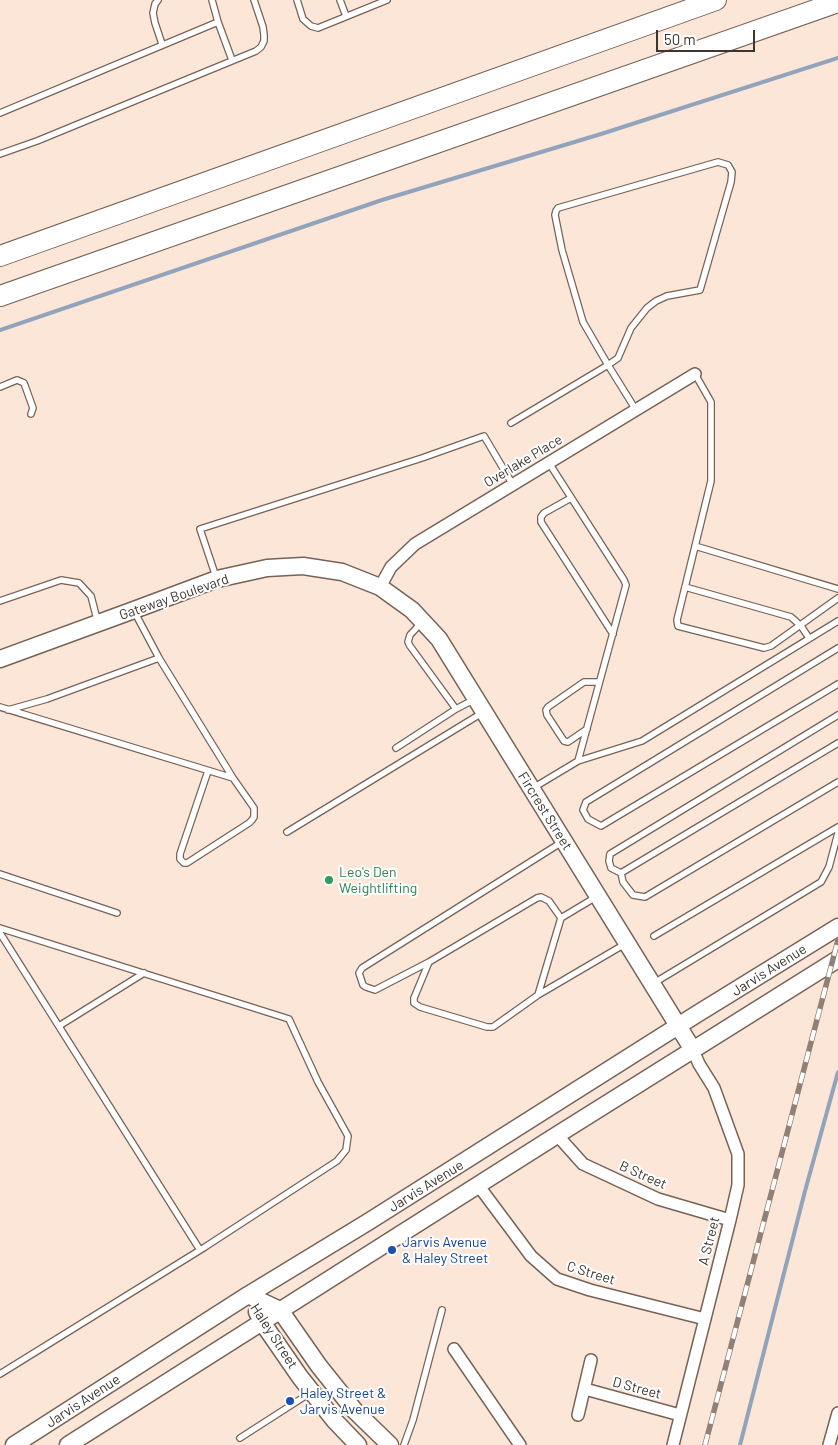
<!DOCTYPE html>
<style>
body{margin:0}
#map{position:relative;width:838px;height:1445px;overflow:hidden;background:#fce6d7;font-family:Barlow,sans-serif}
canvas{display:block}
.scale{position:absolute;left:656px;top:30px;width:99px;height:22px;box-sizing:border-box;border:2px solid #3d352f;border-top:0;padding-left:6px;font-size:15px;line-height:18px;white-space:nowrap;color:#3d352f;-webkit-text-stroke:4px #fff;paint-order:stroke}
</style>
<div id="map">
<canvas width="838" height="1445"></canvas>
<div class="scale">50 m</div>
</div>
<script>
const g = document.querySelector('canvas').getContext('2d');
g.lineJoin = 'round';
const poly = rows => new Path2D(rows.map(r => 'M' + r).join(''));
function stroke(path, color, width, dash) { g.strokeStyle = color; g.lineWidth = width; g.lineCap = dash ? 'butt' : 'round'; g.setLineDash(dash || []); g.stroke(path); }
function write(font, color, halo, rows, align = 'center') {
  g.font = font + ' Barlow,sans-serif'; g.lineWidth = 4; g.setLineDash([]); g.textBaseline = 'middle'; g.strokeStyle = halo; g.fillStyle = color; for (const [text, x, y, turn = 0] of rows) {
    g.save(); g.translate(x, y); g.rotate((+turn || 0) * Math.PI / 180); g.textAlign = isNaN(turn) ? turn : align; if (halo) g.strokeText(text, 0, 0); g.fillText(text, 0, 0); g.restore();
  }
}
const stream = poly([
 [0,330,382,200,601,134,838,58],
 [740,1445,805,1191,838,1072]
]);
const lane = poly([
 [158,0,155,4,153,13,155,23,162,44],
 [297,0,303,19,311,26,318,28,387,0],
 [340,0,346,16],
 [218,22,232,60],
 [0,113,218,22,212,0],
 [0,154,37,141,256,51,261,47,264,41,264,35,263,27,254,0],
 [695,374,711,402,711,481,677,620,678,626,764,648,771,646,838,598],
 [0,387,17,380,22,382,24,383,33,408,31,414],
 [511,423,608,365,618,358,631,328,647,308,656,301,667,296,700,290,731,182,732,172,728,165,718,162,558,208,556,211,555,215,562,250,583,322,608,365,636,410],
 [549,463,624,580,626,585,578,761],
 [571,498,544,513,541,517,541,522,613,634],
 [695,546,838,589],
 [216,577,200,529,422,458,484,436,513,485],
 [685,587,791,617,801,626,809,638],
 [0,601,61,580,79,583,91,596,98,623],
 [134,611,159,658],
 [421,623,410,635,408,642,410,646,456,709,475,699],
 [838,648,586,802,583,810,588,819,601,826,838,684],
 [0,707,233,778,254,808,254,817,252,820,249,823,187,863,184,863,180,859,180,854,208,771],
 [8,710,47,699,159,658,233,778],
 [838,715,610,854,609,861,611,868,621,873,838,743],
 [587,729,568,742,564,741,547,715,546,710,548,707,584,682,599,682],
 [396,748,456,709],
 [533,788,578,761,642,741,838,621],
 [287,832,482,713],
 [621,873,623,882,633,895,645,897,838,782],
 [0,874,117,913],
 [561,918,549,901,541,897,537,898,429,962,414,998,414,1003,420,1007,487,1027,493,1027,538,995,561,918,596,897],
 [0,928,289,1019,318,1082,348,1136,346,1150,337,1161,205,1247,0,1374],
 [0,933,200,1250],
 [654,936,838,827],
 [429,962,375,990,366,987,363,985,359,973,362,968,562,842],
 [654,983,821,882,829,867,838,833],
 [538,995,625,944],
 [59,1026,144,973],
 [240,1438,310,1393],
 [404,1445,413,1420,442,1310]
]);
const street = poly([
 [380,587,391,567,415,544,695,374],
 [557,1135,583,1164,658,1199,730,1220],
 [478,1185,531,1256,557,1279,590,1290,705,1319],
 [454,1349,520,1445],
 [585,1389,680,1415],
 [578,1415,591,1360],
 [673,1445,730,1220,738,1185,738,1154,714,1088,699,1064,693,1050],
 [829,1445,838,1413]
]);
const secondary = poly([
 [0,659,134,610,217,579,267,568,303,566,342,572,380,587,412,610,439,639,693,1050],
 [248,1295,280,1310,319,1366,355,1411,390,1445],
 [257,1312,262,1322,300,1377,335,1421,358,1445],
 [14,1445,248,1295,368,1222,697,1014,838,927],
 [68,1445,557,1135,838,959]
]);
const highway = poly([
 [0,256,716,0],
 [0,296,838,2]
]);
const rail = poly([
 [705,1445,838,940]
]);
const markers = [
 [329,880,5,"#2e9e5b"],
 [392,1250,5,"#1a4fb4"],
 [290,1401,5,"#1a4fb4"]
];
const streetNames = [
 ["Overlake Place",523,461,-31],
 ["Gateway Boulevard",174,597,-19],
 ["Fircrest Street",545,811,58],
 ["Jarvis Avenue",769,970,-32],
 ["B Street",643,1175,24],
 ["Jarvis Avenue",426,1186,-32],
 ["A Street",709,1241,-76],
 ["C Street",591,1273,17],
 ["Haley Street",274,1336,57],
 ["D Street",637,1388,15],
 ["Jarvis Avenue",83,1401,-33]
];
const leisureNames = [
 ["Leo's Den",339,872],
 ["Weightlifting",339,888]
];
const transitNames = [
 ["Jarvis Avenue",402,1242],
 ["& Haley Street",402,1258],
 ["Haley Street &",300,1393],
 ["Jarvis Avenue",300,1409]
];
stroke(stream, '#92a3bc', 4);
stroke(lane, '#766356', 8);
stroke(street, '#766356', 14);
stroke(secondary, '#766356', 19);
stroke(highway, '#766356', 22);
stroke(lane, '#fff', 5.5);
stroke(street, '#fff', 11);
stroke(secondary, '#fff', 16);
stroke(highway, '#fff', 20);
stroke(rail, '#8f8177', 5.5);
stroke(rail, '#fff', 4, [11]);
for (const [x, y, r, color] of markers) { const dot = new Path2D(); dot.arc(x, y, r, 0, 2 * Math.PI); g.fillStyle = color; g.fill(dot); stroke(dot, '#fff', 2); }
write('14px', '#3d352f', '#fff', streetNames);
write('14px', '#27864d', '#fff', leisureNames, 'left');
write('14px', '#164399', '#fff', transitNames, 'left');
</script>
